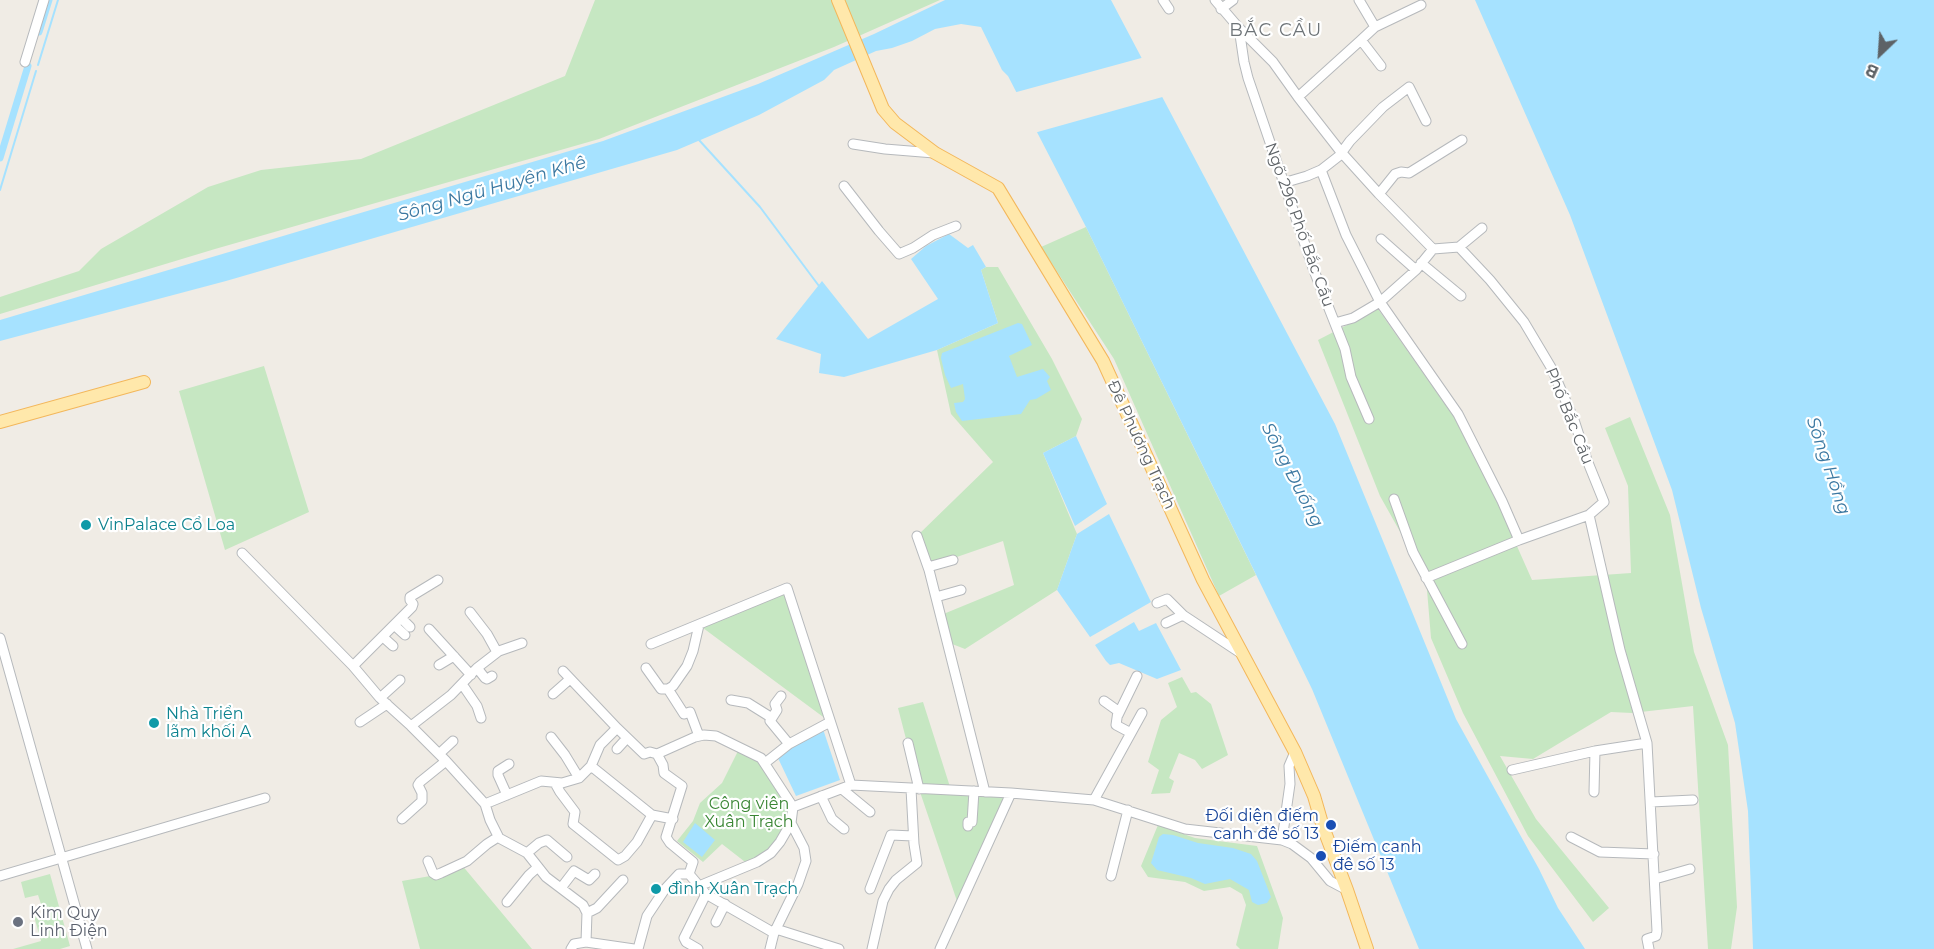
<!DOCTYPE html>
<meta charset="utf-8">
<style>
body{margin:0}
#map{position:relative;width:1934px;height:949px;overflow:hidden;background:#f0ece5;font-family:Montserrat,sans-serif}
canvas{display:block}
.north{position:absolute;left:1850px;top:24px;width:60px;height:60px;-webkit-text-stroke:4px #fff;paint-order:stroke;rotate:205deg;font-size:16px;font-weight:700;line-height:24px;text-align:center;color:#5d6266}
.north::after{content:'';display:block;margin:auto;width:21px;height:27px;background:#5d6266;clip-path:polygon(50% 0,100% 100%,50% 72%,0 100%)}
</style>
<div id="map">
<canvas width="1934" height="949"></canvas>
<div class="north">B</div>
</div>
<script>
const g = document.querySelector('canvas').getContext('2d');
g.lineJoin = 'round';
function fillPath(path, color) { g.fillStyle = color; g.fill(path, 'evenodd'); }
const poly = rows => new Path2D(rows.map(r => 'M' + r).join(''));
function stroke(path, color, width, dash) { g.strokeStyle = color; g.lineWidth = width; g.lineCap = dash ? 'butt' : 'round'; g.setLineDash(dash || []); g.stroke(path); }
function write(font, color, halo, rows, align = 'center') {
  g.font = font + ' Montserrat,sans-serif'; g.lineWidth = 4.5; g.setLineDash([]); g.textBaseline = 'middle'; g.strokeStyle = halo; g.fillStyle = color; for (const [text, x, y, turn = 0] of rows) {
    g.save(); g.translate(x, y); g.rotate((+turn || 0) * Math.PI / 180); g.textAlign = isNaN(turn) ? turn : align; if (halo) g.strokeText(text, 0, 0); g.fillText(text, 0, 0); g.restore();
  }
}
const green = poly([
 [595,0,940,0,834,47,599,139,215,249,0,314,0,297,79,271,101,249,208,187,261,170,361,159,565,76],
 [1086,227,1256,575,1219,596,1114,359,1041,247],
 [986,267,998,267,1052,359,1082,419,1076,436,1043,453,1077,534,1057,590,965,649,947,642,941,615,1014,585,1003,541,928,567,917,536,993,462,951,414,937,350,998,323,981,270],
 [1378,309,1454,417,1500,508,1532,580,1631,573,1628,486,1605,428,1630,417,1670,515,1694,652,1728,745,1737,907,1731,949,1708,949,1693,706,1632,713,1611,712,1533,759,1500,756,1536,819,1609,908,1593,922,1528,836,1463,713,1431,638,1426,578,1380,496,1318,340],
 [264,366,309,512,225,550,179,391],
 [787,588,830,722,699,625],
 [1182,677,1191,693,1196,692,1211,704,1228,755,1202,769,1195,760,1179,753,1169,778,1174,781,1170,793,1151,794,1159,770,1148,762,1161,720,1177,707,1168,683],
 [923,702,951,790,1011,793,959,907,919,789,898,708],
 [740,747,761,758,793,807,780,842,749,865,722,844,703,862,677,841,693,821,700,803,722,783],
 [1158,825,1195,838,1257,846,1283,918,1278,949,1240,949,1236,945,1246,905,1242,894,1230,887,1204,891,1185,882,1148,877,1141,866],
 [461,864,532,949,420,949,402,881,436,875],
 [50,874,70,946,60,949,13,949,41,941,34,916,44,913,38,895,25,898,21,882]
]);
const water = poly([
 [945,0,1111,0,1335,424,1456,719,1539,869,1558,908,1585,949,1419,949,1312,689,1086,227,1008,76,1002,70,981,27,961,24,935,29,912,41,892,48,876,51,834,70,824,80,759,115,677,150,226,281,0,341,0,320,603,141,758,84,874,34],
 [1475,0,1934,0,1934,949,1753,949,1748,811,1735,723,1701,608,1672,490,1570,215],
 [949,234,968,248,973,245,986,267,981,270,998,323,937,350,844,377,819,373,821,354,776,339,822,281,868,339,938,299,911,259,926,246],
 [1018,323,1022,324,1032,345,1009,356,1017,377,1043,369,1050,377,1047,381,1051,390,1036,399,1030,400,1021,414,962,421,956,412,954,403,963,402,965,399,963,384,951,388,945,375,941,358,942,353],
 [1076,436,1107,504,1075,526,1043,453],
 [1109,514,1151,602,1090,637,1057,590,1077,534],
 [1134,622,1139,631,1156,623,1181,670,1157,679,1119,663,1110,665,1106,661,1095,645],
 [823,729,840,780,796,796,777,756],
 [695,823,715,840,702,857,683,842],
 [1163,834,1173,835,1198,843,1233,848,1251,854,1257,861,1271,897,1267,903,1258,905,1252,902,1249,890,1230,879,1205,884,1191,878,1157,870,1151,863,1159,837]
]);
const pier = poly([
 [1145,57,1166,96,1034,133,1013,93]
]);
const stream = poly([
 [38,65,58,0],
 [699,140,760,207,819,286],
 [0,190,36,71]
]);
const canal = poly([
 [39,32,49,0],
 [0,158,28,66]
]);
const minor = poly([
 [1163,0,1169,9],
 [1215,0,1239,28,1273,62,1298,97,1341,152,1379,194,1433,249,1459,247,1490,280,1524,322,1552,369,1574,420,1587,460,1604,502,1589,515,1620,650,1647,743,1657,931,1656,936,1647,939,1649,949],
 [1359,0,1375,27],
 [1221,9,1233,0],
 [1239,28,1244,62,1248,78,1313,268,1345,349,1351,377,1369,419],
 [1361,40,1375,27,1421,5],
 [25,62,44,0],
 [1298,97,1361,40,1381,66],
 [853,144,885,149,934,153],
 [1321,170,1346,235,1380,302,1353,318,1335,323],
 [1283,183,1307,176,1321,170,1339,156,1350,141,1383,107,1409,87,1426,121],
 [844,186,879,231,899,254,913,248,933,235,956,226],
 [1379,194,1395,174,1401,172,1409,173,1462,140],
 [1381,239,1416,270],
 [1459,247,1482,228],
 [1433,249,1416,270,1380,302,1458,414,1502,501,1519,540],
 [1421,263,1461,296],
 [1394,499,1413,552,1462,644],
 [917,536,929,570,985,792],
 [242,553,353,666,380,698,411,726,446,761,485,804,490,820,499,838,527,853,546,877,583,905,587,913,586,942],
 [928,567,953,560],
 [1426,578,1519,540,1589,515],
 [936,597,961,590],
 [1157,603,1167,599,1183,615],
 [470,612,487,634,497,652],
 [401,618,410,627],
 [1166,623,1183,615,1242,654],
 [394,625,405,635],
 [429,629,471,675],
 [383,637,393,646],
 [0,638,87,949],
 [651,644,787,588,851,785],
 [439,665,454,656],
 [353,666,412,607,413,604,410,600,410,597,438,580],
 [477,668,485,678,487,679,492,676],
 [646,668,661,689,668,689,673,686,687,666,693,651,699,625],
 [563,671,617,728,644,754,650,752,657,754,695,737,704,735,716,736,761,758,793,807],
 [462,684,477,706,481,718],
 [668,689,684,714,690,712,699,736],
 [553,694,570,679],
 [781,696,775,704,777,710,770,721,789,744],
 [380,698,400,680],
 [731,700,748,703,772,718],
 [1104,701,1118,711,1116,725,1131,733],
 [1118,715,1137,676],
 [360,722,387,704],
 [411,726,451,695,477,668,499,651,522,643],
 [551,737,565,755,579,778],
 [908,743,919,789],
 [617,749,627,738],
 [439,754,453,741],
 [657,754,663,765,664,773,682,786,666,837,670,843,693,862,689,874],
 [765,763,789,744,830,722],
 [591,766,652,815,673,819],
 [1512,770,1595,751,1647,743],
 [555,783,560,792,575,812,573,824,618,860,625,856,637,842,652,815],
 [842,789,870,812],
 [1594,792,1595,751],
 [507,795,498,775,498,771,509,764],
 [821,796,832,819,844,829],
 [1094,800,1142,713],
 [1651,802,1693,800],
 [485,804,541,781,562,783,579,778,591,766,600,745,617,728],
 [402,819,422,801,422,793,418,785,420,782,446,761],
 [968,826,968,822,972,822,974,791],
 [1571,837,1600,852,1654,854],
 [1282,840,1290,784,1289,766,1295,752],
 [527,853,539,843,547,840,567,857],
 [428,861,433,873,436,875,441,873,467,861,487,844,498,837],
 [689,874,706,894,774,933],
 [0,876,265,798],
 [1111,876,1128,810],
 [1655,879,1690,869],
 [699,886,757,862,771,853,780,842,791,823,793,807,851,785,1011,793,1094,800,1185,829,1282,840,1292,844,1311,858,1330,881,1347,890],
 [561,888,574,871,589,880,595,874],
 [870,889,891,835,913,836],
 [507,902,529,875,538,867],
 [587,913,597,908,623,880],
 [716,922,725,904],
 [776,929,839,949],
 [571,949,574,944,586,942,634,949],
 [638,949,647,916,665,889,679,874,689,874],
 [698,949,686,942,684,938,706,894],
 [770,949,774,933,798,884,806,861,804,848,791,823],
 [872,949,883,901,889,889,896,880,917,863,914,844,911,789],
 [940,949,1011,793]
]);
const major = poly([
 [838,0,883,109,895,123,935,153,998,188,1103,361,1203,580,1295,752,1314,796,1323,827,1347,890,1367,949],
 [0,422,144,382]
]);
const markers = [
 [86,525,6,"#0f9aa8"],
 [154,723,6,"#0f9aa8"],
 [1331,825,6,"#1a4fb4"],
 [1321,856,6,"#1a4fb4"],
 [656,889,6,"#0f9aa8"],
 [18,922,6,"#6b7280"]
];
const streetNames = [
 ["Ngõ 296 Phố Bắc Cầu",1299,225,70],
 ["Phố Bắc Cầu",1569,416,68],
 ["Đê Phương Trạch",1141,445,65]
];
const cultureNames = [
 ["VinPalace Cổ Loa",98,525],
 ["Nhà Triển",166,714],
 ["lãm khối A",166,732],
 ["đình Xuân Trạch",668,889]
];
const parkNames = [
 ["Công viên",749,804],
 ["Xuân Trạch",749,822]
];
const transitNames = [
 ["Đối diện điếm",1319,816],
 ["canh đê số 13",1319,834],
 ["Điếm canh",1333,847,"left"],
 ["đê số 13",1333,865,"left"]
];
const worshipNames = [
 ["Kim Quy",30,913],
 ["Linh Điện",30,931]
];
const neighbourhoodNames = [
 ["BẮC CẦU",1276,31]
];
const waterNames = [
 ["Sông Ngũ Huyện Khê",492,189,-16],
 ["Sông Hồng",1828,466,71],
 ["Sông Đuống",1292,475,63]
];
fillPath(green, '#c6e7c2');
fillPath(water, '#a6e2ff');
fillPath(pier, '#f0ece5');
stroke(stream, '#a6e2ff', 2);
stroke(canal, '#a6e2ff', 7);
stroke(minor, '#b6b9bc', 11);
stroke(major, '#f3b75b', 14);
stroke(minor, '#fff', 9);
stroke(major, '#ffe8ab', 12);
for (const [x, y, r, color] of markers) { const dot = new Path2D(); dot.arc(x, y, r, 0, 2 * Math.PI); g.fillStyle = color; g.fill(dot); stroke(dot, '#fff', 2); }
write('16px', '#5d6266', '#fff', streetNames);
write('16px', '#0d838f', '#fff', cultureNames, 'left');
write('16px', '#3a8634', '#fff', parkNames);
write('16px', '#164399', '#fff', transitNames, 'right');
write('16px', '#5b616d', '#fff', worshipNames, 'left');
g.letterSpacing = '1.5px';
write('18px', '#6e7478', '#fff', neighbourhoodNames);
g.letterSpacing = '0px';
write('italic 18px', '#3b78a1', '#fff', waterNames);
</script>
